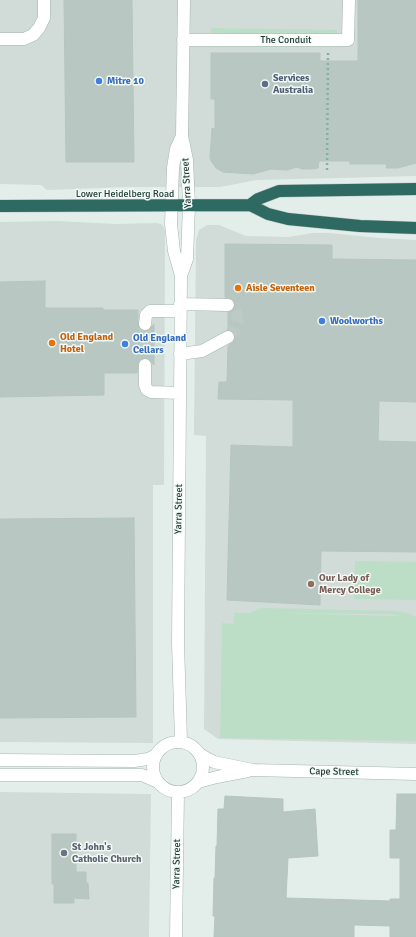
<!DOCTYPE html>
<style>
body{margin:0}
canvas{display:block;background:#e3ede9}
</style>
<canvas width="416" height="937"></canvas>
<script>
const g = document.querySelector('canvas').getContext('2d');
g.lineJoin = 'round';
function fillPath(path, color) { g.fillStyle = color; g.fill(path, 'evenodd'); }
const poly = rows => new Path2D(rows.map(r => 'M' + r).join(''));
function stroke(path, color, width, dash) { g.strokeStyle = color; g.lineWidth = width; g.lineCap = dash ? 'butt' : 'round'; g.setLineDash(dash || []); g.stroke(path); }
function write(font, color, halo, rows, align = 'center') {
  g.font = font + ' Signika,sans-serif'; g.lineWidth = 3; g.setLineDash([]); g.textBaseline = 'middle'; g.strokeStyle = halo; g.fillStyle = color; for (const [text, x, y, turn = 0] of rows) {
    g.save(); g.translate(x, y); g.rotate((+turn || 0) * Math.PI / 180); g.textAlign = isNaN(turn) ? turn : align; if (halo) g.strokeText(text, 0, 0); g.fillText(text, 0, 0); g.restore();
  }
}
const built = poly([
 [0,0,416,0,416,176,257,180,220,187,127,187,47,190,41,185,0,184],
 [57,221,116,224,156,223,161,224,164,227,165,232,164,485,153,485,153,743,0,742,0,222],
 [207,225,219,225,246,236,288,237,313,233,329,233,379,238,416,240,416,744,218,739,204,729,206,436,194,435,196,240,199,230],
 [0,792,151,794,149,937,0,937]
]);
const green = poly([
 [211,28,337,30,337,34,211,33],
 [355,561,416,562,416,600,354,599],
 [261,608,397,611,408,613,416,617,416,741,220,738,222,623,234,624,234,613,249,613],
 [264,613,390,614,402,616,265,613]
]);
const building = poly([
 [64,0,132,0,134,162,66,162,64,0],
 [358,0,416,0,416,163,398,168,386,168,387,164,350,164,350,161,319,161,318,168,312,169,302,169,297,167,287,170,271,169,253,174,223,172,216,168,211,161,210,157,212,128,215,129,215,99,211,99,211,53,320,53,320,61,358,61,358,0],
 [225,244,332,245,332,259,416,260,416,402,379,401,378,441,416,442,416,552,321,551,320,605,227,600,231,445,293,447,293,400,218,399,219,382,227,382,228,346,234,341,235,338,234,333,228,330,228,312,234,309,235,305,232,299,225,297,225,244],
 [45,281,45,308,103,308,103,310,138,310,138,324,140,330,148,331,154,324,154,365,149,359,145,358,138,362,137,373,104,373,104,395,0,397,0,282,45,281],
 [134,518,136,717,0,718,0,519,134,518],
 [397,794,416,794,416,937,390,937,390,926,354,925,354,937,214,937,215,916,213,916,214,878,215,878,216,846,217,846,218,809,224,809,225,796,283,799,283,812,315,809,318,856,288,858,286,898,390,901,390,899,400,899,400,858,390,858,390,830,396,830,397,794],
 [52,834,76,834,76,872,86,872,86,883,88,883,89,899,74,898,74,903,54,903,54,884,52,884,52,834]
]);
const minorTunnel = poly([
 [145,324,145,365],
 [228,337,235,330,238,321,236,312,232,306,228,305]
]);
const path = poly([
 [327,170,328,53]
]);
const minor = poly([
 [0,39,24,39,33,35,39,28,44,18,44,0],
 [183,40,348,40,349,0],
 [181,276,187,259,189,205,187,160,182,136,184,0],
 [180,304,228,305],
 [145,324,146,315,150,311,180,311],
 [180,354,202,351,228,337],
 [145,365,145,385,147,390,151,392,180,393],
 [181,741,178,643,181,276,174,251,171,224,173,168,176,149,182,136],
 '153 767a25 25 0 1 1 50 0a25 25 0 1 1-50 0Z',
 [201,755,214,762,253,770,416,774],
 [0,760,134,761,148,759,156,755],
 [0,775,142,775,158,782],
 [198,782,217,777,248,771],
 [176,937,178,792]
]);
const highway = poly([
 [250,205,258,199,279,191,416,189],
 [0,206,250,205,268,214,288,219,360,226,416,228]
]);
const markers = [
 [99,81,4,"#3f7fe0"],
 [265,84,4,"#5c6f8a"],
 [238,288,4,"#e8710a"],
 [322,321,4,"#3f7fe0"],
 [52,343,4,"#e8710a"],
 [125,344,4,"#3f7fe0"],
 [311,584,4,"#8d6e63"],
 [64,853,4,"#6b7280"]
];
const streetNames = [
 ["The Conduit",286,40],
 ["Yarra Street",187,183,-93],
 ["Lower Heidelberg Road",125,194],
 ["Yarra Street",179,509,-89],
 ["Cape Street",334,772,1],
 ["Yarra Street",177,864,-89]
];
const serviceNames = [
 ["Services",273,78],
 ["Australia",273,90]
];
const shopNames = [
 ["Mitre 10",107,81],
 ["Woolworths",330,321],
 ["Old England",133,338],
 ["Cellars",133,350]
];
const foodNames = [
 ["Aisle Seventeen",246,288],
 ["Old England",60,337],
 ["Hotel",60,349]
];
const educationNames = [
 ["Our Lady of",319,578],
 ["Mercy College",319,590]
];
const worshipNames = [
 ["St John's",72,847],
 ["Catholic Church",72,859]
];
fillPath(built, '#d1dcd8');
fillPath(green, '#bcdec7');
fillPath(building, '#b8c7c2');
stroke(building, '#b5c6c0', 1);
stroke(minorTunnel, '#bdcac6', 12, [12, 6]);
stroke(minor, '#a6b5b0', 13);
stroke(highway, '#c1c9c7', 13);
stroke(path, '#83b0a5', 2.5, [2, 3]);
stroke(minor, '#fff', 12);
stroke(highway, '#2e6a62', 12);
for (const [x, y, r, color] of markers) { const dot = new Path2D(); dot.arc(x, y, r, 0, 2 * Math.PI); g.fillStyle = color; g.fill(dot); stroke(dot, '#f3f9f7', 1.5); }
write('10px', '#233e38', '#f3f9f7', streetNames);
write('bold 10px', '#4e5e75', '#f3f9f7', serviceNames, 'left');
write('bold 10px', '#366cbe', '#f3f9f7', shopNames, 'left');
write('bold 10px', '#c56008', '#f3f9f7', foodNames, 'left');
write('bold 10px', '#785e54', '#f3f9f7', educationNames, 'left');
write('bold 10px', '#5b616d', '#f3f9f7', worshipNames, 'left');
</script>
